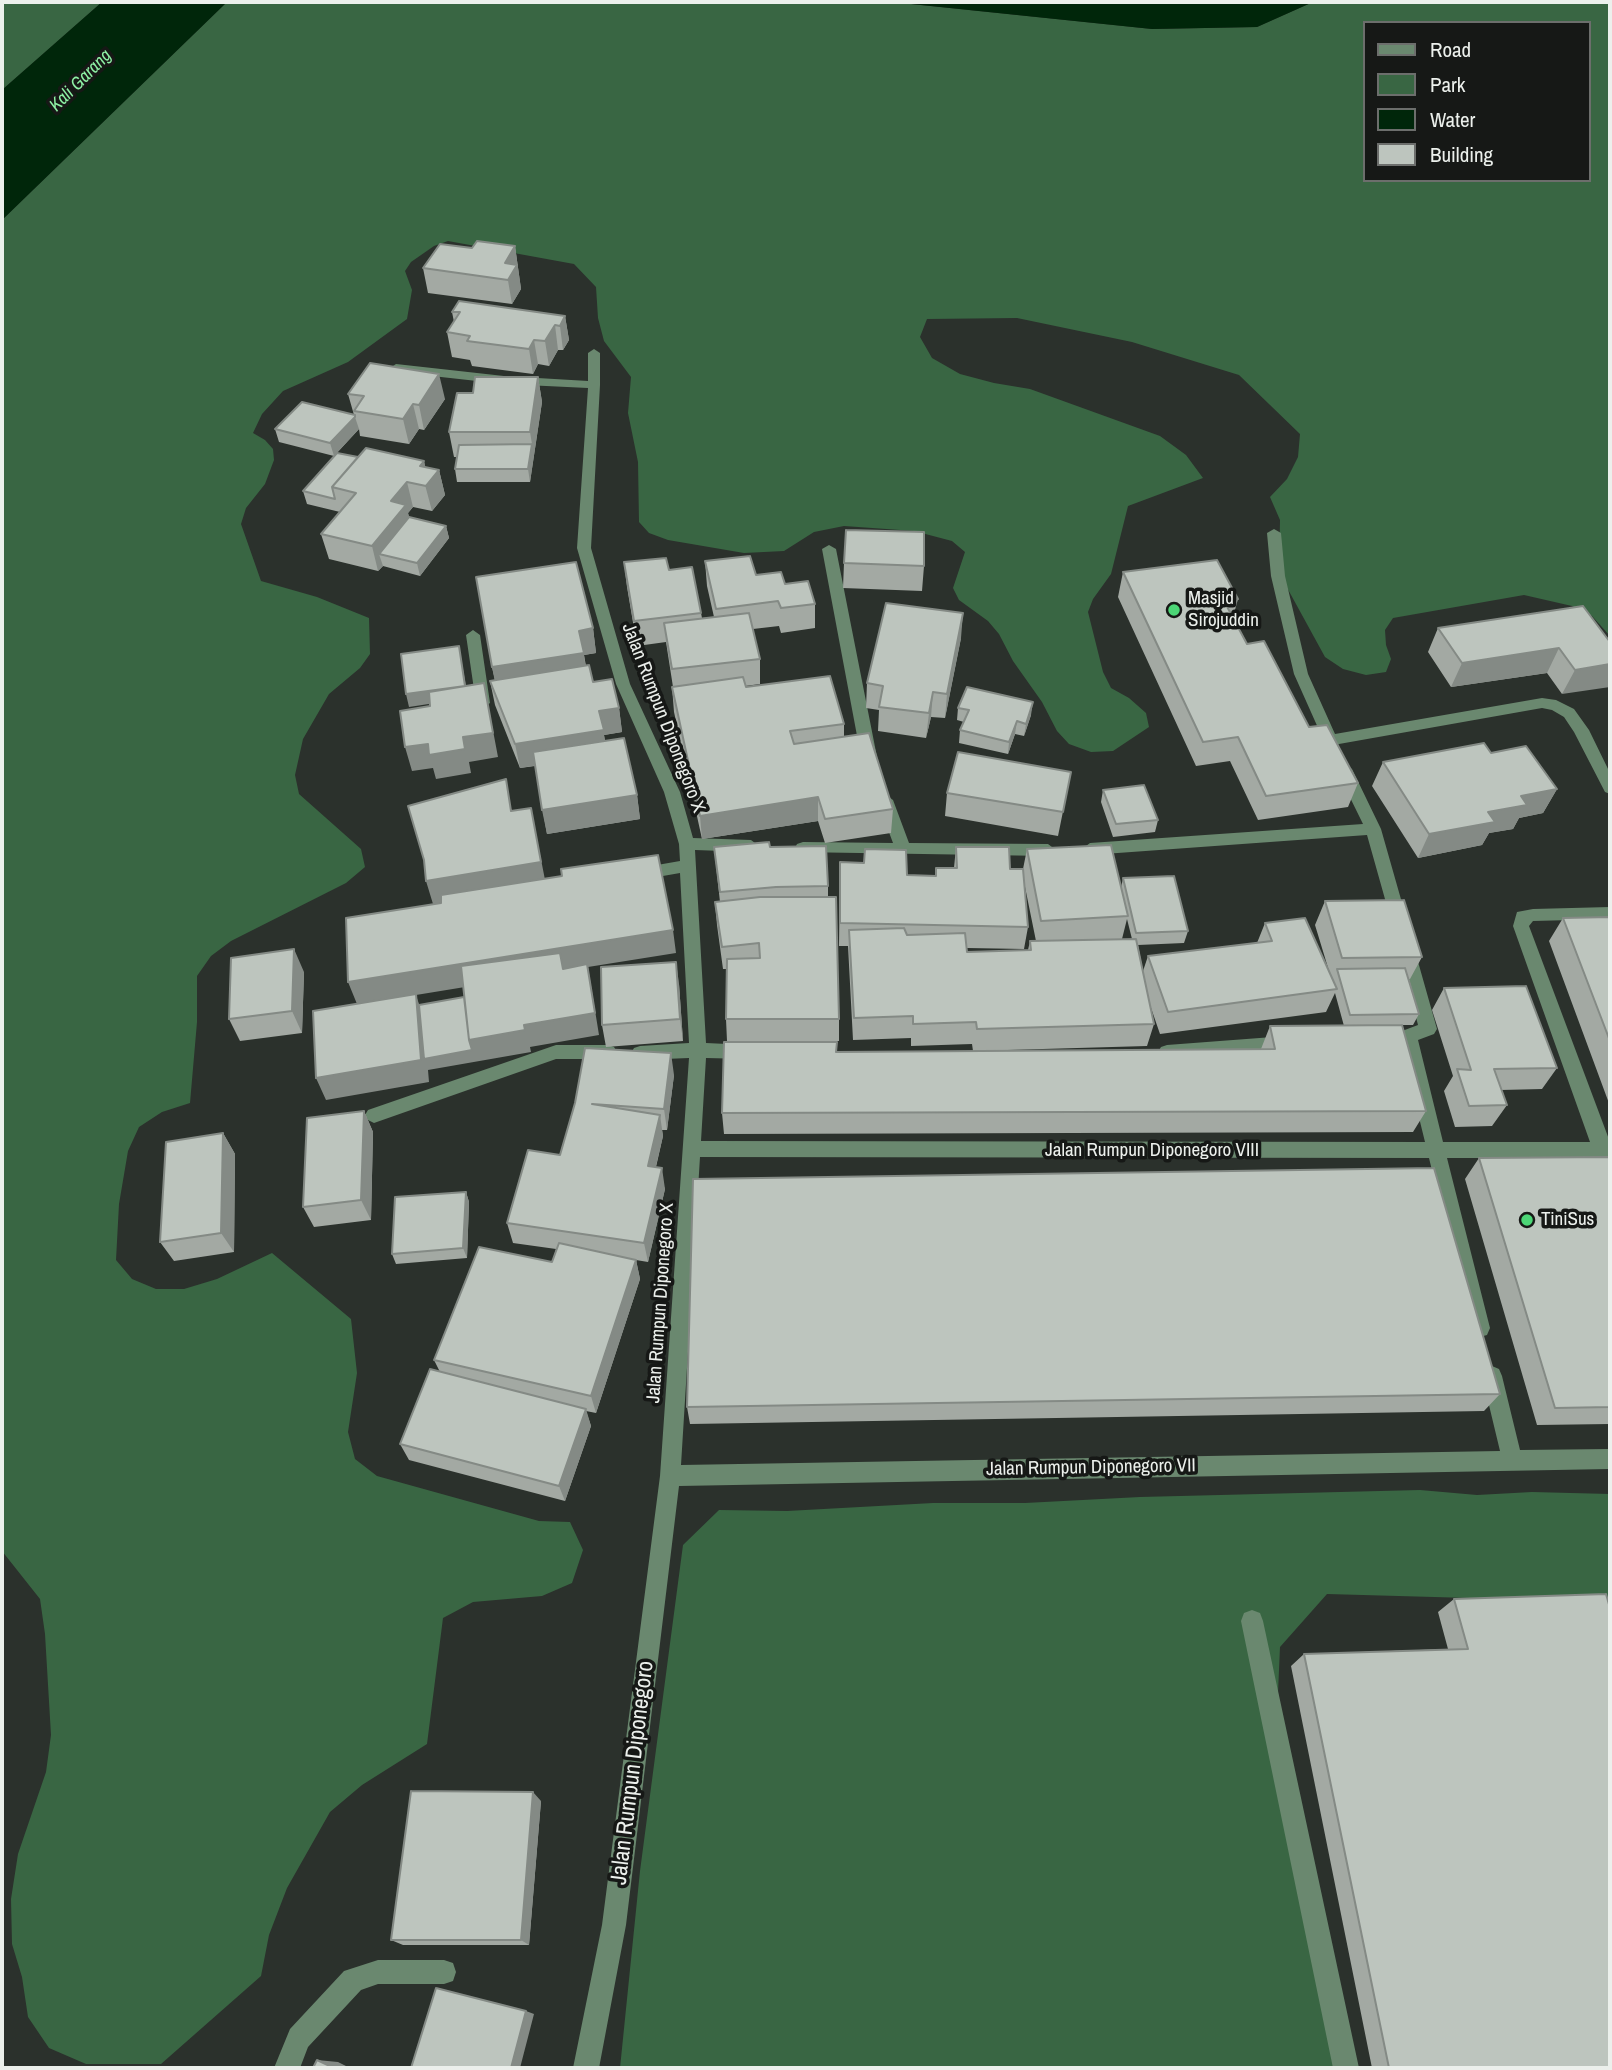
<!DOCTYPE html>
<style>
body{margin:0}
#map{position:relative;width:1612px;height:2070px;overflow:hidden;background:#2b312c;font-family:"Archivo Narrow",sans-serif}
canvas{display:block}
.frame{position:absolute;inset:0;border:4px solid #ecf0ec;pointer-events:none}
.legend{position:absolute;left:1363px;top:21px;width:228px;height:161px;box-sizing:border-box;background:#161816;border:2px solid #6c6e6c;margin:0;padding:9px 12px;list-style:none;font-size:21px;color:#ecf0ec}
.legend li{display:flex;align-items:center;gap:14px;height:35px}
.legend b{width:35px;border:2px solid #6c6e6c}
</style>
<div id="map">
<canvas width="1612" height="2070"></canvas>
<div class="frame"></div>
<ul class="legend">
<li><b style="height:9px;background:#6a886f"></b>Road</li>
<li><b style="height:19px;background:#396643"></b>Park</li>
<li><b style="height:19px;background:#00260a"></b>Water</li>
<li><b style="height:19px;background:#bdc5be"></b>Building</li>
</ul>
</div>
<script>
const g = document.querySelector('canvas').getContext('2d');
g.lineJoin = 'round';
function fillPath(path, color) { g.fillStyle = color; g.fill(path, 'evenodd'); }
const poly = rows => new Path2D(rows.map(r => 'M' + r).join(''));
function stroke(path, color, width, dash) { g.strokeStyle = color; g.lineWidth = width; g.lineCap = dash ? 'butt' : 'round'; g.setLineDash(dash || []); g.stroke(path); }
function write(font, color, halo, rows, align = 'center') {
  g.font = font + ' "Archivo Narrow",sans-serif'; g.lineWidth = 7; g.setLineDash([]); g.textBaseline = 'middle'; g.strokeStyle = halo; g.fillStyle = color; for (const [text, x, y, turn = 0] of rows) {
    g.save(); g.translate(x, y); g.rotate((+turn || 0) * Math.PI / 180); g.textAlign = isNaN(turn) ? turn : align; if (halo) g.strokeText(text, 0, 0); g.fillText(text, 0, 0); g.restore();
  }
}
const green = poly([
 [2,2,102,2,2,90],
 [892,2,1152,29,1257,27,1313,2,1610,2,1610,636,1592,616,1572,606,1524,595,1393,618,1385,630,1386,645,1391,659,1386,672,1366,675,1343,669,1325,657,1279,573,1280,520,1270,497,1287,479,1298,457,1300,434,1239,375,1132,342,1017,318,927,319,920,337,932,358,960,374,994,383,1030,389,1160,436,1186,455,1203,478,1128,506,1111,574,1093,599,1088,612,1103,672,1111,688,1129,698,1146,713,1149,727,1113,751,1091,752,1069,744,1057,731,1042,702,1013,661,999,634,988,621,959,600,953,588,965,552,952,541,914,531,844,526,814,532,784,551,744,553,668,540,649,533,639,522,638,462,628,413,631,377,604,341,598,318,596,287,574,264,448,241,434,246,411,262,405,271,412,290,407,319,348,362,283,391,262,414,253,433,265,440,273,449,274,460,265,484,246,508,241,524,261,581,317,597,369,618,370,654,360,668,329,694,303,739,295,775,299,794,361,849,365,867,346,883,231,941,211,956,197,976,197,1022,190,1103,162,1112,139,1127,128,1151,119,1204,116,1260,132,1279,156,1289,184,1289,217,1279,272,1253,351,1319,357,1373,348,1432,355,1459,377,1476,539,1521,570,1522,583,1550,572,1583,542,1596,473,1602,443,1618,427,1744,362,1785,330,1812,287,1888,269,1935,261,1976,161,2064,86,2064,49,2048,28,2017,22,1977,12,1944,11,1899,18,1854,46,1772,51,1735,45,1634,40,1599,2,1551,2,220,227,2],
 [1365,23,1589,23,1589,180,1365,180],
 [1420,1490,1477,1495,1532,1492,1610,1494,1610,1610,1505,1599,1327,1594,1280,1647,1278,1693,1344,2068,620,2068,640,1871,683,1545,719,1510,787,1511,933,1503,1025,1503,1140,1497]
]);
const water = poly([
 [102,2,227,2,2,220,2,90],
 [892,2,1313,2,1257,27,1152,29]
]);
const minor = poly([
 [594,349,600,353,600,385,591,548,630,684,680,792,693,838,751,840,759,846,751,852,695,850,706,1043,748,1045,754,1047,757,1052,754,1057,748,1059,706,1058,701,1141,1425,1142,1399,1036,1402,1031,1418,1025,1399,951,1401,946,1407,944,1413,946,1415,951,1437,1029,1434,1034,1418,1040,1443,1142,1590,1142,1513,926,1517,912,1533,909,1610,907,1610,919,1533,921,1529,926,1610,1142,1610,1158,1447,1158,1490,1328,1487,1335,1480,1337,1473,1335,1470,1328,1429,1158,700,1157,681,1465,1500,1451,1482,1376,1485,1369,1492,1366,1499,1369,1502,1376,1520,1450,1610,1449,1610,1469,679,1486,626,1925,599,2068,573,2068,602,1925,660,1476,689,1058,640,1060,634,1058,631,1053,634,1048,640,1046,689,1043,680,873,640,880,632,874,640,868,680,861,679,844,664,792,616,684,577,548,588,388,504,384,396,372,390,368,396,364,504,376,588,381,588,353,594,349],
 [1274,529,1281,533,1285,576,1308,674,1335,734,1542,698,1556,700,1574,709,1589,730,1610,773,1610,794,1605,792,1574,732,1564,717,1552,710,1542,708,1339,744,1332,749,1327,748,1294,674,1271,576,1267,533,1274,529],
 [829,545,836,549,877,757,869,762,861,757,822,549,829,545],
 [473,630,480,635,490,703,483,708,476,703,466,635,473,630],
 [1344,763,1352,769,1381,829,1408,924,1406,929,1394,929,1392,924,1367,835,1090,855,1082,849,1090,843,1363,824,1336,769,1344,763],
 [885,794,893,800,909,843,1048,844,1056,850,1048,856,797,852,795,848,797,844,803,842,893,843,877,800,885,794],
 [1286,1036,1292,1038,1295,1043,1292,1048,1286,1050,1167,1059,1161,1057,1158,1052,1161,1047,1167,1045,1286,1036],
 [556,1045,608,1045,614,1047,617,1052,614,1057,608,1059,556,1059,374,1123,368,1120,365,1115,368,1110,556,1045],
 [1252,1610,1260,1613,1263,1621,1359,2068,1333,2068,1241,1621,1244,1613,1252,1610],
 [378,1960,444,1960,453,1963,456,1972,453,1981,444,1984,378,1984,361,1990,308,2047,300,2068,274,2068,290,2029,344,1971,378,1960]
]);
const wall = poly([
 [515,246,521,289,512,304,428,293,423,268,472,248],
 [452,312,565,316,569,340,563,350,558,350,549,366,538,364,533,374,472,366,470,360,452,357,447,332,454,322],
 [538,377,542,402,530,482,457,482,455,469,457,457,454,457,449,432,473,393],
 [348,394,445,399,424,430,419,429,409,444,360,436,359,429,334,456,279,442,275,429,354,415],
 [358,457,424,461,425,467,439,470,445,495,432,511,413,507,408,513,409,517,446,526,449,538,420,576,383,566,378,571,329,559,321,534,340,512,307,504,303,491],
 [705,561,785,584,815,604,815,628,781,633,779,626,753,629,760,659,760,684,745,686,746,687,844,724,844,737,893,809,891,833,825,843,818,821,702,839,674,712,672,687,673,687,666,642,637,646,627,587,624,562,669,570,701,613,702,618,714,617,707,586],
 [844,563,924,566,922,591,843,588],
 [1123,572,1238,599,1233,617,1247,644,1309,727,1358,783,1348,807,1258,820,1230,761,1196,766,1118,597],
 [593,628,596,653,584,655,586,666,593,682,619,708,622,732,604,735,605,741,637,795,640,819,547,834,535,766,520,768,495,705,490,681,495,680,492,667],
 [1438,628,1610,642,1562,694,1547,673,1451,687,1428,652],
 [961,638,945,718,931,717,926,738,878,731,879,710,866,708,867,683],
 [958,708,1031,715,1024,736,1015,734,1008,754,959,743,960,730,964,722,957,720],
 [1491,753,1557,789,1543,813,1519,818,1513,829,1489,833,1482,845,1418,858,1372,786,1383,762],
 [1071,772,1058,836,945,816,947,793],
 [1103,790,1158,820,1155,832,1113,837,1101,802],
 [714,847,770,847,828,886,828,897,839,1019,839,1041,727,1041,726,1019,727,969,723,969,717,925,715,902,720,902],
 [956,847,1010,869,1023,869,1027,849,1121,888,1123,878,1188,931,1184,943,1138,945,1143,971,1148,956,1257,943,1265,923,1329,971,1315,925,1325,901,1422,957,1410,979,1409,979,1419,1014,1413,1025,1395,1025,1426,1111,1413,1132,724,1134,722,1113,836,1052,1261,1049,1270,1026,1344,1026,1335,993,1326,1012,1160,1034,1150,1005,1154,1024,1147,1046,973,1051,972,1044,911,1046,911,1038,853,1040,848,946,839,946,840,862,907,875,935,876,936,868,954,868],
 [1024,882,1036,941,1030,941,1028,950,967,952,967,948,1024,949,1028,927],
 [1127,919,1132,939,1122,939],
 [1610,917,1610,1106,1549,941,1563,918],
 [304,972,302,1033,240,1041,229,1019],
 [679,984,683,1041,606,1047,602,1025],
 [1444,988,1557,1068,1542,1089,1501,1090,1507,1105,1492,1126,1455,1127,1444,1091,1453,1076,1432,1010],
 [674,1075,667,1130,662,1130,663,1136,656,1167,665,1189,648,1262,636,1260,640,1279,596,1413,586,1411,591,1426,565,1501,409,1460,400,1444,440,1372,434,1360,552,1262,556,1249,513,1243,507,1223,560,1155,575,1103],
 [364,1111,373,1132,371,1220,314,1227,303,1207],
 [223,1133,235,1154,234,1252,174,1261,160,1242],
 [1610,1157,1610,1424,1537,1425,1465,1179,1479,1158],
 [466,1192,469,1202,467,1258,396,1264,392,1254],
 [1500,1394,1484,1411,690,1424,687,1407],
 [1454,1599,1610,2068,1372,2068,1291,1666,1304,1654,1448,1649,1438,1612],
 [541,1801,529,1945,403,1945,391,1940]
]);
const shadedWall = poly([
 [515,246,521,289,512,304,505,263],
 [565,316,569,340,563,350,560,326],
 [555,325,558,350,549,366,545,341],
 [534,340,538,364,533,374,529,349],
 [439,374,445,399,424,430,419,405],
 [538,377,542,402,530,482,528,469,532,444,530,432],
 [413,404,419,429,409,444,403,419],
 [355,417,359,429,334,456,330,443],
 [424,461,429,483,439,470,445,495,432,511,420,466],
 [407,482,413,507,408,513,412,530,379,554,383,566,378,571,372,546,391,501],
 [446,526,449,538,420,576,417,563],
 [963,613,961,638,945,718,947,694],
 [593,628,596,653,584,655,587,677,497,692,492,667,579,631],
 [459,646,468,698,409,707,406,694],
 [1559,648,1547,673,1451,687,1462,663],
 [1610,664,1610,687,1562,694,1575,670],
 [484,683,498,757,469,762,471,773,436,779,433,768,412,771,405,747,463,737],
 [933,692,931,717,926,738,929,713],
 [1033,702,1031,715,1024,736,1026,724],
 [619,708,622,732,604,735,607,754,520,768,515,744,599,711],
 [1017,721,1015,734,1008,754,1009,742],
 [1557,789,1543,813,1519,818,1513,829,1489,833,1482,845,1418,858,1429,834,1488,812,1521,796],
 [637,795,640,819,547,834,542,810],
 [818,797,818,821,702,839,700,816],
 [531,808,546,885,433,904,426,881],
 [673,930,676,953,588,967,599,1035,530,1047,531,1052,428,1070,429,1082,326,1100,316,1078,357,1004,348,982],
 [563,971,524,1025,469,1040,423,1016,416,995],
 [294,949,304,972,302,1033,292,1011],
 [676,962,679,984,683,1041,680,1019],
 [671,1053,674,1075,667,1130,664,1109],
 [364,1111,373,1132,371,1220,361,1200],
 [660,1115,663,1136,651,1187,648,1166],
 [223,1133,235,1154,234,1252,221,1233],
 [662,1168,665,1189,648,1262,644,1243],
 [466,1192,469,1202,467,1258,463,1248],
 [636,1260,640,1279,596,1413,591,1396],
 [586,1409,591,1426,565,1501,559,1486],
 [533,1792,541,1801,529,1945,521,1940],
 [526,2011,534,2014,520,2068,511,2068],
 [317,2060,338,2062,350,2068,334,2068]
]);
const building = poly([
 [477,241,515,246,505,263,517,265,508,280,423,268,440,244,472,248,477,241],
 [459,301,565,316,560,326,555,325,545,341,534,340,529,349,467,341,470,336,447,332,460,312,452,312,459,301],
 [370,363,439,374,419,405,413,404,403,419,354,411,364,396,348,394,370,363],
 [475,377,538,377,530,432,449,432,457,393,473,393,475,377],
 [302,402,355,415,355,417,330,443,275,429,302,402],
 [532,444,528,469,455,469,459,445,532,444],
 [366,448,424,461,420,466,439,470,426,486,407,482,391,501,406,505,372,546,321,534,356,493,332,487,366,448],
 [337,453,358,457,332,487,335,499,303,491,337,453],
 [409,517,446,526,417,563,379,554,409,517],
 [846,530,924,532,924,566,844,563,846,530],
 [750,556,756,575,781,572,785,584,808,581,815,604,781,608,778,601,716,609,705,561,750,556],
 [666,558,669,570,692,567,701,613,634,621,624,562,666,558],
 [1217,560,1238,599,1224,601,1247,644,1264,641,1309,727,1327,725,1358,783,1266,796,1238,737,1203,742,1123,572,1217,560],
 [576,562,593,628,579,631,584,653,492,667,476,577,576,562],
 [886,603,963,613,947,694,933,692,929,713,879,707,883,686,867,683,886,603],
 [1583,606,1610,642,1610,664,1575,670,1559,648,1462,663,1438,628,1583,606],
 [749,613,760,659,672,669,664,623,749,613],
 [459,646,465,686,406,694,401,654,459,646],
 [589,665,593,682,612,679,619,708,599,711,604,730,515,744,490,681,589,665],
 [830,676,844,724,790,731,794,744,869,733,893,809,825,819,818,797,700,816,672,687,743,677,746,687,830,676],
 [484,683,493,733,463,737,465,749,429,755,428,744,405,747,400,711,430,706,429,692,484,683],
 [967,687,1033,702,1026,724,1017,721,1009,742,960,730,969,710,958,708,967,687],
 [624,738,637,795,542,810,533,752,624,738],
 [1484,743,1491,753,1526,746,1557,789,1521,796,1527,805,1488,812,1495,822,1429,834,1383,762,1484,743],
 [958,752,1071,772,1063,812,947,793,958,752],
 [506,779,511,811,531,808,541,862,426,881,424,860,408,806,506,779],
 [1144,785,1158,820,1116,824,1103,790,1144,785],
 [769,842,770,847,826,846,828,886,776,887,720,892,714,847,769,842],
 [1111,845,1128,916,1041,921,1027,849,1111,845],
 [956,847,1009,847,1010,869,1023,869,1028,927,840,923,840,862,864,863,865,849,906,850,907,875,936,876,936,868,957,868,956,847],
 [658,855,673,930,348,982,346,918,441,903,441,895,562,876,561,869,658,855],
 [1174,876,1188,931,1136,933,1123,878,1174,876],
 [760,897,836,897,839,1019,726,1019,727,959,760,958,759,943,722,947,715,902,760,897],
 [1404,900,1422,957,1342,958,1325,901,1404,900],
 [1610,917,1610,1041,1563,918,1610,917],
 [1305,918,1337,989,1168,1012,1148,956,1272,941,1265,923,1305,918],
 [904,928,907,935,965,933,967,952,1031,950,1030,941,1136,939,1154,1024,977,1029,976,1022,913,1024,913,1016,854,1018,849,930,904,928],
 [294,949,292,1011,229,1019,231,958,294,949],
 [560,953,563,969,587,964,595,1013,524,1025,525,1030,469,1040,461,966,560,953],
 [676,962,680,1019,602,1025,601,967,676,962],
 [1405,968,1419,1014,1350,1015,1337,969,1405,968],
 [1526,986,1557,1068,1494,1069,1507,1105,1469,1106,1457,1069,1471,1070,1444,988,1526,986],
 [416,994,421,1060,316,1078,313,1011,416,994],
 [464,997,469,1040,472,1050,424,1059,419,1005,464,997],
 [1402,1025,1426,1111,722,1113,724,1042,837,1042,836,1052,1275,1049,1270,1026,1402,1025],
 [585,1048,671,1053,664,1109,592,1104,660,1115,648,1166,662,1168,644,1243,507,1223,528,1150,560,1155,575,1103,585,1048],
 [364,1111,361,1200,303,1207,307,1118,364,1111],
 [223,1133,221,1233,160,1242,166,1142,223,1133],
 [1610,1157,1610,1407,1555,1408,1479,1158,1610,1157],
 [1434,1168,1500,1394,687,1407,693,1179,1434,1168],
 [466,1192,463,1248,392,1254,395,1197,466,1192],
 [559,1243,636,1260,591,1396,434,1360,479,1247,552,1262,559,1243],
 [430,1369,586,1409,559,1486,400,1444,430,1369],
 [1606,1594,1610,1608,1610,2068,1389,2068,1304,1654,1468,1649,1454,1599,1606,1594],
 [411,1791,533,1792,521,1940,391,1940,411,1791],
 [436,1988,526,2011,511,2068,411,2068,436,1988],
 [317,2060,334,2068,313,2068,317,2060]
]);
const markers = [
 [1174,610,7,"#4cd676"],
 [1527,1220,7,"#4cd676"]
];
const farWaternames = [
 ["Kali Garang",81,81,-45]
];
const poiNames = [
 ["Masjid",1188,599],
 ["Sirojuddin",1188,621],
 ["TiniSus",1541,1220]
];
const streetNames = [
 ["Jalan Rumpun Diponegoro X",663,718,69],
 ["Jalan Rumpun Diponegoro VIII",1152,1151],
 ["Jalan Rumpun Diponegoro X",661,1303,-86],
 ["Jalan Rumpun Diponegoro VII",1091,1468,-1]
];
const nearStreetnames = [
 ["Jalan Rumpun Diponegoro",633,1773,-83]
];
fillPath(green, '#396643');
fillPath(water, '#00260a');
fillPath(minor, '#6a886f');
fillPath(wall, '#a3a9a3');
fillPath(shadedWall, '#848a85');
fillPath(building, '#bdc5be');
stroke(building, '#848a85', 2);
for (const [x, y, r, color] of markers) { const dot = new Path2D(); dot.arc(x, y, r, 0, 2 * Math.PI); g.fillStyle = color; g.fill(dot); stroke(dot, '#161816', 2.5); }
write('italic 18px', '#8ef1a5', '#161816', farWaternames);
write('19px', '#ecf0ec', '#161816', poiNames, 'left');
write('19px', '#ecf0ec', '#161816', streetNames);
write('23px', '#ecf0ec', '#161816', nearStreetnames);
</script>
